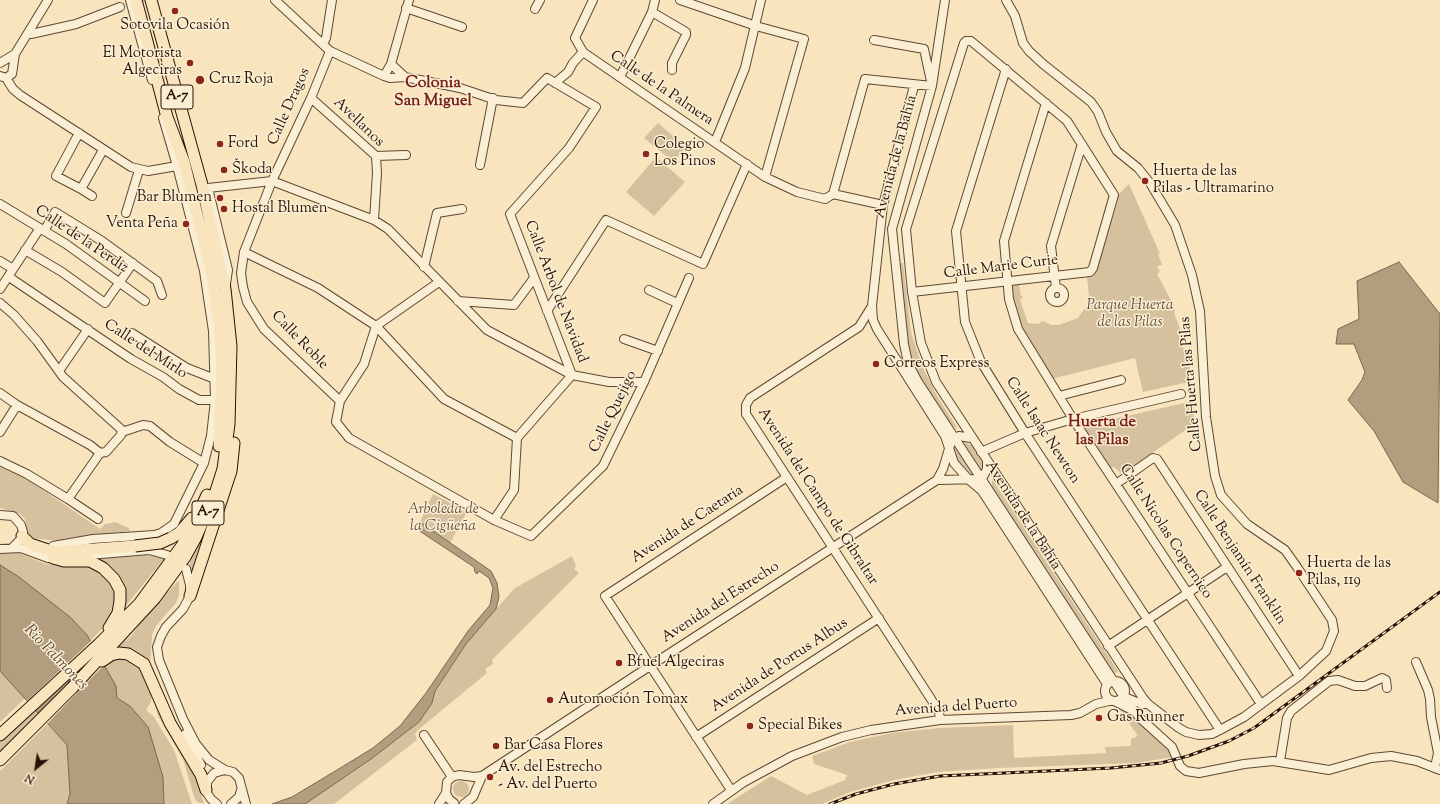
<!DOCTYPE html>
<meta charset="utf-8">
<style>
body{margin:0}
#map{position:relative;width:1440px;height:804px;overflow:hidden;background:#f8e5bd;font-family:"Sorts Mill Goudy",serif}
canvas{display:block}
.north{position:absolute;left:16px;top:748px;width:40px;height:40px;-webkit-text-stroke:3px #faeed4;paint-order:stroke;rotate:210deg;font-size:11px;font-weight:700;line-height:16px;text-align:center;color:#2a1306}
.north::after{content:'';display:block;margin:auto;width:14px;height:18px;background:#2a1306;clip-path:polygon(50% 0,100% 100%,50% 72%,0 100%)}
</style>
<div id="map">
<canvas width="1440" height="804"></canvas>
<div class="north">N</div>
</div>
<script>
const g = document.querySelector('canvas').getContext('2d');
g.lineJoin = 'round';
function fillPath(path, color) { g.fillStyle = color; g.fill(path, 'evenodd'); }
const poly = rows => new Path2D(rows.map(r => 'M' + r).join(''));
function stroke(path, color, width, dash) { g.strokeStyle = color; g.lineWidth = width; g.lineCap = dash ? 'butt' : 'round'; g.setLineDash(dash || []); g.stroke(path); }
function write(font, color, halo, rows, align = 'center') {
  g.font = font + ' "Sorts Mill Goudy",serif'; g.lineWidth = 3; g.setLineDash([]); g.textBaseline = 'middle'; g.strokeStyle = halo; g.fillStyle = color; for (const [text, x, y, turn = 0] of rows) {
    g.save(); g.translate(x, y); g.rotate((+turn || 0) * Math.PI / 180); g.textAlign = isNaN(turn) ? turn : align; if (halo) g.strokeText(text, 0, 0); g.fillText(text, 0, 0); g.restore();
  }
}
const green = poly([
 [658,123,686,147,673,162,644,138],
 [656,157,685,182,654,216,626,192],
 [1129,184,1160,254,1158,254,1162,265,1157,266,1160,272,1157,274,1174,306,1175,316,1179,325,1186,364,1190,364,1189,382,1143,392,1135,358,1052,379,1023,332,1012,302,1010,285,1019,284,1021,296,1023,297,1020,300,1028,323,1039,324,1042,321,1052,325,1059,325,1078,318,1087,305,1089,296,1087,277,1096,273,1118,201,1118,195],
 [896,263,903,263,911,332,922,366,937,396,958,429,950,424,919,379,909,357],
 [1193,401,1194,424,1122,474,1114,467,1111,468,1083,426],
 [964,442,971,445,980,454,983,466,982,470,978,468,962,444],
 [955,448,958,448,974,475,973,476,969,475,959,465,953,451],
 [0,466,33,483,100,529,105,524,115,522,129,528,130,531,58,541,32,538,28,535,25,519,20,514,0,508],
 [992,479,1118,671,1117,673,1112,672,992,490],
 [433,494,467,512,450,543,420,522],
 [215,507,192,578,189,565],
 [0,553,19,553,46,564,58,565,76,563,98,568,116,587,117,606,104,627,90,641,89,638,0,722],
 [146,555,164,559,120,613,123,599,94,559],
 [572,556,576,566,574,569,579,573,492,660,493,664,485,669,487,673,418,730,415,734,417,740,334,804,305,804,371,759,419,722,432,703,435,691,466,644,496,609,515,588],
 [179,580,179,595,176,603,156,626,152,635,150,665,143,657,114,650,131,636,144,618],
 [119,656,140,664,194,769,204,804,197,802,194,797,183,759,158,716,152,695,151,702,146,710,154,717,174,750,192,804,164,804,163,791,130,706,117,698,116,686,104,666],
 [1118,707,1130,712,1171,752,1174,757,1135,763,999,768,938,772,894,780,850,792,822,804,727,804,771,776,807,795,845,780,847,775,814,764,812,756,850,742,892,733,939,728,1013,725,1014,758,1106,753,1105,747,1131,746,1131,739,1138,736],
 [35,710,39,714,0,751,0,742],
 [47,724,67,745,70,794,67,804,0,804,0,771],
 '453 789a8 8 0 1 1 16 0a8 8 0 1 1-16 0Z'
]);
const water = poly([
 [1399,262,1440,314,1438,503,1403,482,1374,431,1348,400,1362,380,1365,372,1354,344,1336,344,1338,329,1359,319,1357,281,1399,262],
 [420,522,491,571,497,583,499,597,496,609,466,644,435,691,432,703,419,722,371,759,305,804,272,804,292,797,332,773,373,748,400,726,426,693,468,631,490,605,493,588,489,578,479,571,477,574,475,572,474,567,418,530,420,522],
 [0,565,19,577,70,617,87,635,116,686,117,698,130,706,148,727,163,777,164,804,67,804,70,794,67,745,0,671,0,565]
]);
const pier = poly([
 [92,640,98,651,34,711,26,702],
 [99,653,105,664,46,725,38,716]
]);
const highwayTunnel = poly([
 [143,0,144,2]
]);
const minor = poly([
 [130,0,152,80],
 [275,0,330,51,384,76,390,78,405,77,460,88,496,100,523,103,547,78,596,107,569,148,510,214,572,375],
 [593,0,575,38,583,52,765,177,797,192,825,199,833,194,883,205,914,86],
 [680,0,756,26,804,39,765,177],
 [945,0,932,86,892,229,904,344,908,363,918,382,1124,697,1140,718,1172,747,1180,766,1186,771,1199,773,1244,764,1273,761,1329,770,1371,758,1391,756,1417,761,1440,770],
 [406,8,462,27],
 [535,9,540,0],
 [652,12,686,32,686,35,672,63,672,70],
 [28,33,31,34,76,24,120,7],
 [323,44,326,38,332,0],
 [330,51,311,98,272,181,244,252,241,273,243,287,247,302,264,329,340,401],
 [0,63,15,54,48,0],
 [391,64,409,0],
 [1006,69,956,231,965,322,981,362,1025,433,1220,730],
 [0,76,6,78,12,74,15,54],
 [384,76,391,64,405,77],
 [620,77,652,12,655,0],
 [6,78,13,89,20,95,131,167,148,171,177,166,204,271,213,331,215,400,211,436,204,463,174,524,161,533,154,535,93,539,53,546],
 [555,83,568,72,573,63,583,52],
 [311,98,376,156,377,173,374,220],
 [1046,103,1004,241,1009,299,1018,329,1073,419,1261,704],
 [163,118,177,166],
 [79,133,56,176,81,189,103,150],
 [715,142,745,68,761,0],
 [376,156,406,155],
 [480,165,493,98],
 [208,188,272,181,374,220,388,229,487,330,572,375,609,382,644,382],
 [208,188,228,270,226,284],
 [81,189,92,196],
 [833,194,865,79,932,86,924,49,874,40],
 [0,204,66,244,145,301],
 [883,205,872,306,873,320,877,329,945,436,954,463,969,480,982,491,1107,684],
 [126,213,139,170],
 [44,231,55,212,102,241,157,281,162,295],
 [25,250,62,272,105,303,133,263],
 [244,252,318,288,376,326,444,399,517,438],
 [0,261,13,269],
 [424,267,437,213,462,209],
 [9,277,131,359,163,377,179,389,199,400,215,400],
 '1050 295a7 7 0 1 1 14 0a7 7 0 1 1-14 0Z',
 [1056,288,1051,246,1082,144],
 [0,289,40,228],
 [649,290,677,303],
 [912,292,1090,272,1093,268,1114,195,1067,121,971,41,966,41,964,43,906,229,912,292,921,343,936,382,1143,698,1148,704,1179,728,1186,732,1199,735,1212,734,1220,730,1244,717,1299,676,1326,651,1334,631,1332,620,1297,567,1285,550,1247,524,1221,495,1215,476,1206,417,1200,311,1192,275,1175,225,1150,183,1138,168,1117,151,1106,132,1098,112,1091,102,1043,64,1029,51,1023,43,1015,16,1006,0],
 [458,301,514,305,534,278],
 [0,303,14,315,37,341,63,377,122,430,121,435,106,452,100,453,68,499,98,519],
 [872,306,859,327,750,398,746,405,746,414,931,699,939,712,940,720],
 [547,311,606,220,703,264,747,164],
 [376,326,364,364,340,401,336,422,349,438,494,520,531,536,603,466,644,382,689,278],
 [376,326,439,282],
 [132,333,187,368,215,379],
 [624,339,658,351],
 [59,371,88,329],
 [0,393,17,405,90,445,100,453],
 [1059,396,1121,380],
 [0,432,17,405],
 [122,432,143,425,150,426,170,442,204,463],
 [981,452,1025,433,1073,419,1181,394],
 [0,461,27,474,68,499],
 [937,480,943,469,951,442,959,436,971,438],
 [1116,484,1153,458,1157,459,1299,676],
 [0,515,13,516,21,525,23,532,20,540,12,548],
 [494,520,514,490,517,438,572,375],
 [0,549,21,548,48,558,57,558],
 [77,556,149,550,167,555],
 [186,569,190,585,190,596,183,609,166,627,161,636,157,647,159,660,183,719,196,744,209,760,225,770],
 [1108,646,1227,567],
 [1416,662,1428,690,1430,699,1431,717,1438,753,1435,767],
 '1105 691a10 10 0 1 1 20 0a10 10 0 1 1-20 0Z',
 [1124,697,1142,704,1148,704],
 [185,734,201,765],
 [424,735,452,777],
 [696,737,879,618],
 [1280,761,1287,718,1291,711,1329,681,1338,680,1355,686,1365,686,1382,678,1386,680,1387,688],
 [731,790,605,596,787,477],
 [446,793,449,799,454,803],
 [217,804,211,799,207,793,207,782,214,773,225,770,233,772,239,778,246,804],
 [231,804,239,797,241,790],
 [439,804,446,793,447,782,452,777,459,775,474,777,482,776],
 [464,804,473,797,482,776,650,666,937,480,982,479,987,469,987,462],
 [713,804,744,782,792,756,842,737,871,730,940,720,1071,715,1080,713,1096,704,1109,701,1114,701,1132,710]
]);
const highway = poly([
 [136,0,167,117,184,162,211,271,220,330,222,377,219,446],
 [22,536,30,544,54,552,135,546],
 [171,538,179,533,192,518],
 [53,558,64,561,90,561,103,568,114,579,120,590,120,601,118,613,109,628],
 [190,596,231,471,234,443],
 [102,661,111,655,119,653,128,654,144,664,170,723,201,775,206,790],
 [0,735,99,644,139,604,181,547,191,530,207,495],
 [0,760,72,688,155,598,185,557,196,537,216,491,223,469,229,424,231,346,225,289,202,185,151,0]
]);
const rail = poly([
 [830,804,856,794,894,784,940,776,1111,768,1161,763,1188,756,1229,741,1254,728,1440,592]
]);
const highwayBridge = poly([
 [135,546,160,543,171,538]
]);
const markers = [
 [175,11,4,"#8f2418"],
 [190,63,4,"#8f2418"],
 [200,80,5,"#8f2418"],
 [220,144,4,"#8f2418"],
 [646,154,4,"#8f2418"],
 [224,170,4,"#8f2418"],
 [1145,181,4,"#8f2418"],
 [220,198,4,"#8f2418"],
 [224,209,4,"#8f2418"],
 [186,224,4,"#8f2418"],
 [876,364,4,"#8f2418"],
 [1299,573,4,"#8f2418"],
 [619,663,4,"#8f2418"],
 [550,700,4,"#8f2418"],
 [1099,718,4,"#8f2418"],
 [750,726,4,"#8f2418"],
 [496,746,4,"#8f2418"],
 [490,777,4,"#8f2418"]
];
const shields = [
 [177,97,32],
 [208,513,32]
];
const shieldNames = [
 ["A-7",177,97],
 ["A-7",208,513]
];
const poiNames = [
 ["Sotovila Ocasión",175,26,"center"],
 ["El Motorista",182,54,"right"],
 ["Algeciras",182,71,"right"],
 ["Cruz Roja",209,80],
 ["Ford",228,144],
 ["Colegio",654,145],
 ["Los Pinos",654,162],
 ["Škoda",232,170],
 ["Huerta de las",1153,172],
 ["Pilas - Ultramarino",1153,189],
 ["Bar Blumen",212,198,"right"],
 ["Hostal Blumen",232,209],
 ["Venta Peña",178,224,"right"],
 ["Correos Express",884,364],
 ["Huerta de las",1307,564],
 ["Pilas, 119",1307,581],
 ["Bfuel Algeciras",627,663],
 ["Automoción Tomax",558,700],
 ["Gas Runner",1107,718],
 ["Special Bikes",758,726],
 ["Bar Casa Flores",504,746],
 ["Av. del Estrecho",498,768],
 ["- Av. del Puerto",498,785]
];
const streetNames = [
 ["Calle de la Palmera",661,89,34],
 ["Calle Dragos",290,107,-66],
 ["Avellanos",358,123,44],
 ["Avenida de la Bahía",897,157,-75],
 ["Calle de la Perdiz",81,240,34],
 ["Calle Marie Curie",1001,268,-7],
 ["Calle Arbol de Navidad",555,292,69],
 ["Calle Roble",299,341,46],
 ["Calle del Mirlo",145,350,33],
 ["Calle Huerta las Pilas",1192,384,-95],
 ["Calle Quejigo",614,412,-64],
 ["Calle Isaac Newton",1042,431,57],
 ["Avenida del Campo de Gibraltar",817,497,57],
 ["Avenida de la Bahía",1022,516,57],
 ["Avenida de Caetaria",688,525,-33],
 ["Calle Nicolas Copernico",1165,532,57],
 ["Calle Benjamín Franklin",1239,558,57],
 ["Avenida del Estrecho",721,603,-33],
 ["Avenida de Portus Albus",780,666,-33],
 ["Avenida del Puerto",956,708,-4]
];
const parkNames = [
 ["Parque Huerta",1130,306],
 ["de las Pilas",1130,323],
 ["Arboleda de",443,510],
 ["la Cigüeña",443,527]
];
const neighbourhoodNames = [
 ["Colonia",433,84],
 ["San Miguel",433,102],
 ["Huerta de",1102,423],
 ["las Pilas",1102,441]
];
const waterNames = [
 ["Rio Palmones",55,658,46]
];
fillPath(green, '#d5c19e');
fillPath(water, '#b29e7f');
stroke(water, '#7c664f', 1);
fillPath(pier, '#f8e5bd');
stroke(highwayTunnel, '#cfbb98', 11, [11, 5.5]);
stroke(minor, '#5e4834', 10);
stroke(highway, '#2a1306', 13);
stroke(minor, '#faeed4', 8);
stroke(highway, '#f8e5bd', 11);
stroke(rail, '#2a1306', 3);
stroke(rail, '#faeed4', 1.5, [4.5]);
stroke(highwayBridge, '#2a1306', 13, []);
stroke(highwayBridge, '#f8e5bd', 11);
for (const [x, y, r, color] of markers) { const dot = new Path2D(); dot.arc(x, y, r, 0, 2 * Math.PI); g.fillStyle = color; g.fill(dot); stroke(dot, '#faeed4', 1.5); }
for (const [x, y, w] of shields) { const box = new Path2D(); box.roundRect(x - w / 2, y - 12, w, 24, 3); g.fillStyle = '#faeed4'; g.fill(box); stroke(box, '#2a1306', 1); }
write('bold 14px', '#2a1306', null, shieldNames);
write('15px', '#2a1306', '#faeed4', poiNames, 'left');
write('15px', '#2a1306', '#faeed4', streetNames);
write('italic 15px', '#66503b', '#faeed4', parkNames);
write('bold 16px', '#7a1f14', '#faeed4', neighbourhoodNames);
write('italic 16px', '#604b36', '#faeed4', waterNames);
</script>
